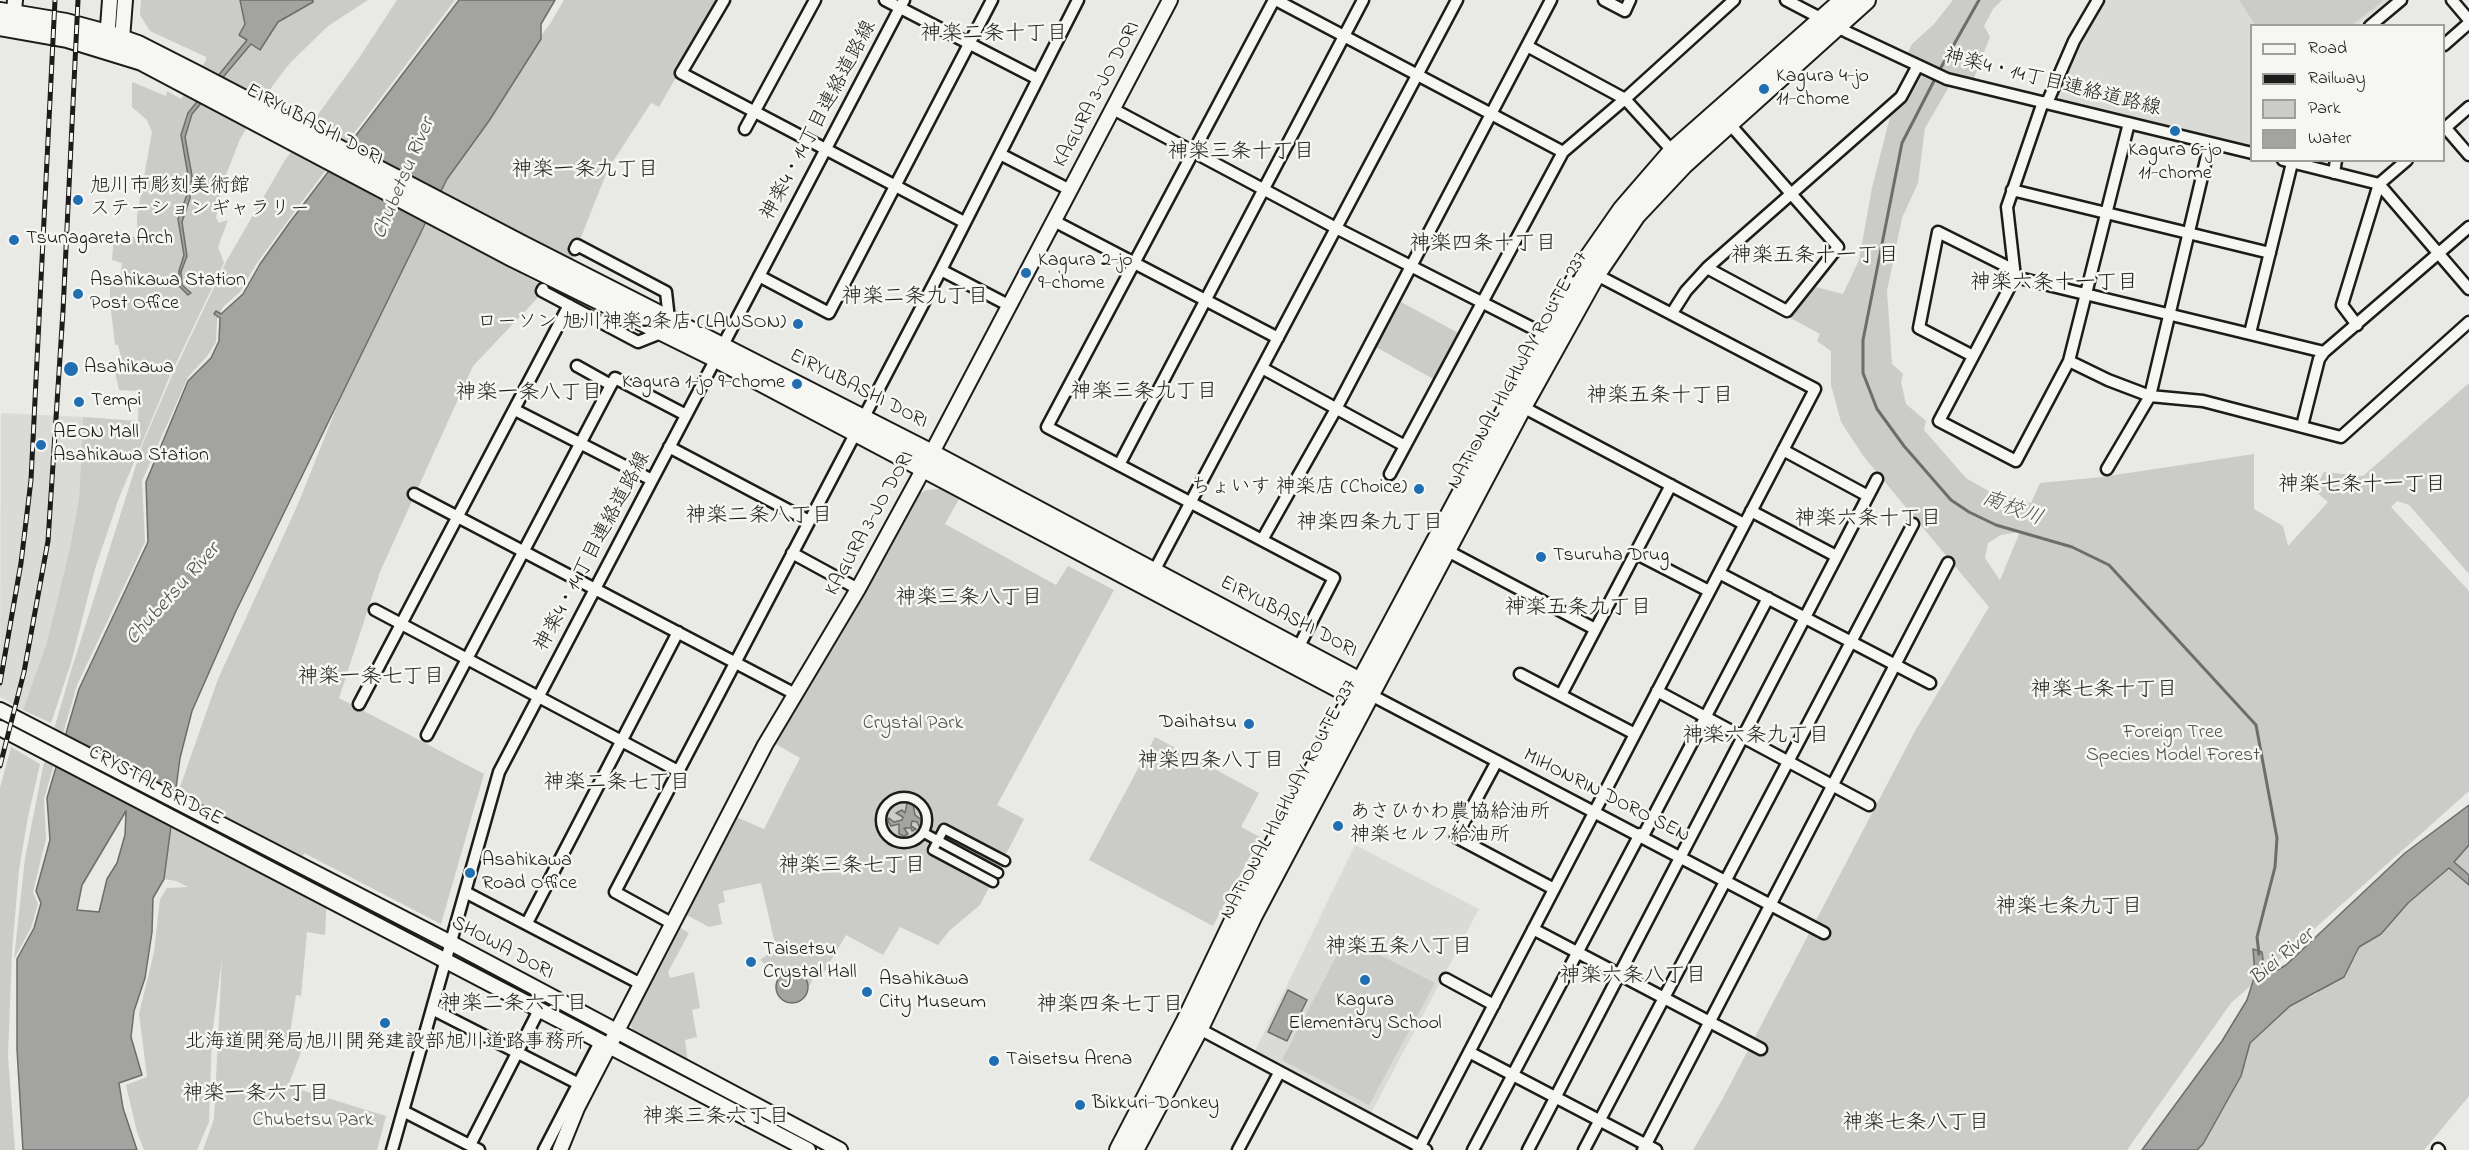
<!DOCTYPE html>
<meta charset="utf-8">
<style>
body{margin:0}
#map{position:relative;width:2469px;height:1150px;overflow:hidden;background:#e9e9e5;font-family:"Indie Flower",sans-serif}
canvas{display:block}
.legend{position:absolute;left:2250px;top:24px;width:195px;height:138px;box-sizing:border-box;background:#f6f6f2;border:2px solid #9f9f9c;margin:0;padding:8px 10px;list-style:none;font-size:18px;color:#1c1c1c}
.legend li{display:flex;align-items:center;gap:12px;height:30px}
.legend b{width:30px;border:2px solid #9f9f9c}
</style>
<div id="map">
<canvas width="2469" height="1150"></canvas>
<ul class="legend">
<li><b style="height:8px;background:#f6f6f2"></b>Road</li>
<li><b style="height:8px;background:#1c1c1c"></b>Railway</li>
<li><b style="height:16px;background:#cbcbc7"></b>Park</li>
<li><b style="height:16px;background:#a3a3a1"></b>Water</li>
</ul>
</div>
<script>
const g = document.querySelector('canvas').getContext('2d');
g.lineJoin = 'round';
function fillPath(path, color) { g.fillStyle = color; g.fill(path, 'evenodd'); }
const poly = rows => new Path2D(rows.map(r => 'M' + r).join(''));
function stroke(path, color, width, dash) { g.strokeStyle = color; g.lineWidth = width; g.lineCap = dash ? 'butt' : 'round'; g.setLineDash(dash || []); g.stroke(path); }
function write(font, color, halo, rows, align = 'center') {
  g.font = font + ' "Indie Flower","Klee One",sans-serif'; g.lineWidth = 5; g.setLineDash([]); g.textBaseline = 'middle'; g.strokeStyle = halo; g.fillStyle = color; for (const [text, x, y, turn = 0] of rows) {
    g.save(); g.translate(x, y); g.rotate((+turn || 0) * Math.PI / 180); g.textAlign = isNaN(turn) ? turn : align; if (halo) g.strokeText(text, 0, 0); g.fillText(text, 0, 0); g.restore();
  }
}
const built = poly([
 [2107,0,2389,0,2357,25,2252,26,2251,146,2061,100,2057,92,2090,24],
 [1,413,83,417,79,499,69,552,47,642,23,710,0,697],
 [1355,845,1479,909,1371,1113,1255,1051]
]);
const green = poly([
 [141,0,368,0,328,26,290,63,273,85,240,139,222,185,216,218,219,223,228,220,218,247,224,263,169,378,119,498,95,569,71,663,51,723,23,710,47,642,69,552,79,499,83,417,138,421,139,391,119,390,114,368,123,366,118,345,115,345,110,302,110,282,120,283,122,263,112,260,114,236,137,237,137,216,152,132,147,120,132,107,132,82,166,96,167,91,181,99,206,60,206,57,150,31,140,15],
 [397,0,455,0,298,207,257,263,240,292,223,307,217,320,216,342,208,355,188,377,142,481,145,542,77,685,44,799,46,839,33,892,38,904,31,928,14,959,25,858,43,767,71,671,143,443,171,378,227,260,285,160,359,58],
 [564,0,720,0,659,107,651,103,608,169,572,260,439,190,524,58,550,24],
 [1953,0,2002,0,1993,9,1984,26,1990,37,1972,83,1906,56,1912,44,1934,24],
 [2239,0,2384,0,2352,25,2256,26],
 [1918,73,1950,85,1925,128,1918,183,1902,218,1887,291,1892,364,1903,374,1901,382,1906,404,1926,421,1924,430,1966,478,1992,493,2031,503,2040,483,2102,477,2254,454,2254,509,2283,526,2288,546,2328,502,2314,490,2324,472,2363,476,2469,383,2469,574,2409,505,2397,501,2391,507,2469,591,2469,791,2231,1003,2127,1150,1693,1150,1722,1100,1915,731,1989,607,1864,457,1841,422,1831,385,1831,351,1817,341,1820,334,1785,315,1816,287,1843,294,1859,260,1872,188,1891,113,1902,102],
 [2020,532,2000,580,1999,579,1985,558,1988,543,2001,535],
 [427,223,547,288,473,366,380,572,339,698,484,774,441,924,304,853,299,873,173,807,218,679,298,504,348,379,390,287],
 [1401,302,1460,334,1435,380,1376,347],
 [941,489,959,499,945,524,1056,585,1068,566,1114,590,997,805,1024,819,980,905,950,930,938,945,900,927,883,955,846,935,820,979,815,975,808,988,804,977,786,971,780,976,760,960,776,948,761,883,723,891,725,902,718,904,722,924,709,927,685,914,736,817,764,829,800,758,774,743,810,677,919,494,926,490],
 [1155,737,1259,793,1241,827,1260,837,1213,926,1089,860],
 [11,747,40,764,28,817,19,870,12,951,8,1056,15,1150,0,1150,0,788],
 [173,812,327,893,325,935,307,932,301,996,296,995,290,1033,306,1039,288,1086,386,1116,377,1150,203,1150,214,1119,222,959,212,1036,209,1122,197,1150,144,1150,137,1132,126,1085,147,1077,139,1014,154,952,160,899,167,888,188,887,176,881,164,879],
 [2469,845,2469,1096,2424,1150,2197,1150,2203,1144,2241,1076,2250,1043,2290,1006,2316,994,2355,958,2359,947,2381,934,2408,903,2454,862],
 [677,926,689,933,668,972,670,978,694,972,700,1008,692,1010,697,1037,685,1040,688,1063,637,1037,631,1026,632,1013],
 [1346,938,1435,983,1369,1105,1282,1060]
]);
const water = poly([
 [240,0,313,0,313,2,278,22,260,50,251,44,192,114,185,137,192,176,190,198,182,222,187,256,181,272,182,285,191,293,188,295,179,286,179,271,184,255,178,219,188,192,188,175,181,135,188,113,247,40,239,35,245,24,240,0],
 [459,0,555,0,541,24,541,39,489,121,447,179,236,611,192,711,180,758,164,879,153,898,152,932,145,978,134,1011,131,1037,142,1075,119,1083,123,1108,137,1150,23,1150,17,1049,17,959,34,928,41,903,36,891,50,840,47,798,79,689,148,542,146,482,188,381,211,358,219,341,220,318,214,314,216,311,221,314,243,294,260,264,290,222,459,0],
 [126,811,125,835,117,863,107,879,99,912,77,910,82,885,126,811],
 [907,803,913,804,915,815,923,821,924,824,920,828,917,822,912,821,911,826,916,829,912,831,911,828,904,828,908,834,904,836,899,834,899,824,891,826,888,821,889,818,894,822,902,820,903,817,896,813,902,810,905,813,907,803],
 [2469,805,2469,845,2454,862,2469,875,2469,885,2449,868,2408,903,2381,934,2359,947,2344,977,2290,1006,2250,1043,2241,1076,2203,1144,2197,1150,2142,1150,2222,1041,2247,1000,2255,975,2253,949,2262,952,2264,967,2272,973,2286,965,2405,853,2469,805],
 '776 987a16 16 0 1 1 32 0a16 16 0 1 1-32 0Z',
 [1288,990,1307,1000,1287,1041,1268,1032,1288,990]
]);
const stream = poly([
 [1939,71,1979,0],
 [1936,77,1902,143,1863,340,1863,373,1877,409,1904,446,1951,500,1969,512,1996,525,2072,547,2109,565,2256,725,2277,838,2275,867,2257,937,2259,954]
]);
const minorTunnel = poly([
 [543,289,575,249]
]);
const pedestrian = poly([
 '881 820a23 23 0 1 1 46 0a23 23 0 1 1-46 0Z',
 [924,833,998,873],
 [993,882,933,850,944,829,1005,861]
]);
const minor = poly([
 [724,0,681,73,964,222],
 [885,0,1038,79],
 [1274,0,1047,427,1334,578,1296,652],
 [1276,0,1563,152],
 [1604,0,1625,11,1630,0],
 [1786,0,1849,33,1947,79,2252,153],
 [2452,0,2469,20],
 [2370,26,2401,0],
 [2444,45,2469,23],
 [1527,46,1625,99,1676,155],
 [2043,102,2007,207,2015,277,1939,421,2016,461,2069,361,2129,123],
 [2047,103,2074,41,2098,0],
 [1113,109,1336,228,1550,337],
 [2444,126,2469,155],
 [745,129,815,0],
 [2444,129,2469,107],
 [1000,154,1070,190],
 [2283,160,2379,184],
 [2334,173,2336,160],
 [2379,184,2469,289],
 [2379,184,2407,160],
 [2012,190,2270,253],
 [1054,221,1278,338],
 [575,249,577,245,666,292,669,319],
 [1707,268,1787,311,1838,247,1727,121],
 [941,270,1010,306],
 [759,276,829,313,992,0],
 [2015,277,2324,352],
 [543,289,542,291,638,342,663,332],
 [1672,313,1686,291,1707,268,1901,97,1917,67],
 [2357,325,2342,305,2379,184],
 [2250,333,2292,163],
 [1973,356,1919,328,1938,232,2014,270],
 [2069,361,2108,380,2150,396,2203,401,2341,437,2469,322],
 [1262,368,1405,446],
 [611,385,615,378,686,415],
 [1519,405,1744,524],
 [515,410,652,480],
 [2302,426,2319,359,2324,352,2469,227],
 [669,447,809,521],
 [1783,450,1868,496],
 [1119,465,1363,0],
 [2107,469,2150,396,2210,143],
 [1390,474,1563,152,1625,99,1734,0],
 [414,494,795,694],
 [1751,511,1836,556],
 [1262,540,1336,409,1551,0],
 [1442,548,1595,629],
 [792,553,858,589],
 [1635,553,1709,591],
 [1719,573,1930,683],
 [1152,575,1457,0],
 [375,610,678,771],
 [1520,674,1635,734],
 [1657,691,1869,805],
 [1371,695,1824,933],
 [1561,695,1671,485],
 [359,704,569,305],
 [427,735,611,385,577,366],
 [1497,761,1456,837,1554,889],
 [1643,836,1768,598],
 [465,892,641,984],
 [527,923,678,632],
 [673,924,615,892,941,270,1078,0],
 [1533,929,1761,1049],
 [1446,979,1494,1005],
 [432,1009,579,1084],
 [1194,1026,1426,1150],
 [1469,1052,1656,1150],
 [403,1111,479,1150],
 [470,1145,539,1010],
 [2438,1149,2439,1150],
 [392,1150,499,772,904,0],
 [544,1150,600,1042],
 [1238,1150,1279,1073],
 [1418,1150,1815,389,1593,273],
 [1473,1150,1640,834],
 [1528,1150,1877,479],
 [1584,1150,1913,524],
 [1643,1150,1948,563]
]);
const tertiary = poly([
 [13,22,15,0],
 [107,41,110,0],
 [119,48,122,39,125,0],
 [0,710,451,943,840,1150],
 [0,728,808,1150],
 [560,1150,577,1108,765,745,858,589,917,481,1170,0]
]);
const primary = poly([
 [0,12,66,23,107,34,138,45,195,74,522,245,932,454,1360,682,1371,695],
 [0,26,67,38,142,61,514,258,716,358,1352,695,1369,695]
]);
const trunk = poly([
 [1119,1150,1186,1021,1240,908,1583,266,1622,210,1673,151,1844,0],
 [1134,1150,1199,1028,1253,915,1522,407,1596,274,1636,215,1684,164,1866,0]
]);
const rail = poly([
 [0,683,21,563,31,480,55,0],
 [0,766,24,672,48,541,63,311,78,0]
]);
const markers = [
 [1764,89,6,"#1f6fb2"],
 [2175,131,6,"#1f6fb2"],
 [78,200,6,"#1f6fb2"],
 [14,240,6,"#1f6fb2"],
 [1026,273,6,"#1f6fb2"],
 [78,294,6,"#1f6fb2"],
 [798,324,6,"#1f6fb2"],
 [71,369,8,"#1f6fb2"],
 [797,384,6,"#1f6fb2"],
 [79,402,6,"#1f6fb2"],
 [41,445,6,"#1f6fb2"],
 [1419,489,6,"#1f6fb2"],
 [1541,557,6,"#1f6fb2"],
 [1249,724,6,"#1f6fb2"],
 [1338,826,6,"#1f6fb2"],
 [470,873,6,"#1f6fb2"],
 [751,962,6,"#1f6fb2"],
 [1365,980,6,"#1f6fb2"],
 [867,992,6,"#1f6fb2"],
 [385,1023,6,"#1f6fb2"],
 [994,1061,6,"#1f6fb2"],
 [1080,1105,6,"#1f6fb2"]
];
const poiNames = [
 ["Kagura 4-jo",1776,78],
 ["11-chome",1776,101],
 ["Kagura 6-jo",2175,152,"center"],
 ["11-chome",2175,175,"center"],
 ["旭川市彫刻美術館",90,188],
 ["ステーションギャラリー",90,211],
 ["Tsunagareta Arch",26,240],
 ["Kagura 2-jo",1038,262],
 ["9-chome",1038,285],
 ["Asahikawa Station",90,282],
 ["Post Office",90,305],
 ["ローソン 旭川神楽2条店 (LAWSON)",786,324,"right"],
 ["Asahikawa",84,369],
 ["Kagura 1-jo 9-chome",785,384,"right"],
 ["Tempi",91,402],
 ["AEON Mall",53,434],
 ["Asahikawa Station",53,457],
 ["ちょいす 神楽店 (Choice)",1407,489,"right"],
 ["Tsuruha Drug",1553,557],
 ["Daihatsu",1237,724,"right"],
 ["あさひかわ農協給油所",1350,814],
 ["神楽セルフ給油所",1350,837],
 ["Asahikawa",482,862],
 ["Road Office",482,885],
 ["Taisetsu",763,951],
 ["Crystal Hall",763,974],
 ["Asahikawa",879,981],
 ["City Museum",879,1004],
 ["Kagura",1365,1002,"center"],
 ["Elementary School",1365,1025,"center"],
 ["北海道開発局旭川開発建設部旭川道路事務所",385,1044,"center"],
 ["Taisetsu Arena",1006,1061],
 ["Bikkuri-Donkey",1092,1105]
];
const streetNames = [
 ["神楽4・14丁目連絡道路線",2052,84,14],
 ["KAGURA 3-JO DORI",1098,95,-62],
 ["神楽4・14丁目連絡道路線",820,121,-62],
 ["EIRYUBASHI DORI",314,126,28],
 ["NATIONAL HIGHWAY ROUTE 237",1519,371,-61],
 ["EIRYUBASHI DORI",858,390,27],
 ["KAGURA 3-JO DORI",871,524,-61],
 ["神楽4・14丁目連絡道路線",594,552,-62],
 ["EIRYUBASHI DORI",1288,618,28],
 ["CRYSTAL BRIDGE",155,787,28],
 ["MIHONRIN DORO SEN",1606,797,27],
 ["NATIONAL HIGHWAY ROUTE 237",1290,800,-62],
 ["SHOWA DORI",502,949,28]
];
const parkNames = [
 ["Crystal Park",913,725],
 ["Foreign Tree",2173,734],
 ["Species Model Forest",2173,757],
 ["Chubetsu Park",313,1122]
];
const neighbourhoodNames = [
 ["神楽二条十丁目",994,36],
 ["神楽三条十丁目",1241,154],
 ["神楽一条九丁目",585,172],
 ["神楽四条十丁目",1483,246],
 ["神楽五条十一丁目",1815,258],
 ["神楽六条十一丁目",2054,285],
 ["神楽二条九丁目",915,299],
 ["神楽三条九丁目",1144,394],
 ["神楽一条八丁目",529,395],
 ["神楽五条十丁目",1660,398],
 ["神楽七条十一丁目",2362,487],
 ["神楽二条八丁目",759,518],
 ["神楽六条十丁目",1868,521],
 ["神楽四条九丁目",1370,525],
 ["神楽三条八丁目",969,600],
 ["神楽五条九丁目",1578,610],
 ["神楽一条七丁目",371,679],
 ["神楽七条十丁目",2104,692],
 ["神楽六条九丁目",1756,738],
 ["神楽四条八丁目",1211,763],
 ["神楽二条七丁目",617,785],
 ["神楽三条七丁目",852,868],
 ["神楽七条九丁目",2069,909],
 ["神楽五条八丁目",1399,949],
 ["神楽六条八丁目",1633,978],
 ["神楽二条六丁目",514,1006],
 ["神楽四条七丁目",1110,1007],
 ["神楽一条六丁目",256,1096],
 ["神楽三条六丁目",716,1119],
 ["神楽七条八丁目",1916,1125]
];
const waterNames = [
 ["Chubetsu River",405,179,-67],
 ["南校川",2012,510,21],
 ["Chubetsu River",174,595,-48],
 ["Biei River",2283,958,-40]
];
fillPath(built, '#dadad6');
fillPath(green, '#cbcbc7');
fillPath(water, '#a3a3a1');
stroke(water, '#6d6d6c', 1.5);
stroke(stream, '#6d6d6c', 3);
stroke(minorTunnel, '#c0c0bd', 10, [10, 5]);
stroke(pedestrian, '#1c1c1c', 13);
stroke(minor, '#1c1c1c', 15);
stroke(tertiary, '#1c1c1c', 18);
stroke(primary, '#1c1c1c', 22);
stroke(trunk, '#1c1c1c', 22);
stroke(pedestrian, '#f6f6f2', 8);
stroke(minor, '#f6f6f2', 10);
stroke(tertiary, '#f6f6f2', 14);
stroke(primary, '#f6f6f2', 18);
stroke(trunk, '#f6f6f2', 18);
stroke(rail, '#1c1c1c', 5);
stroke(rail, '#f6f6f2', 3, [9]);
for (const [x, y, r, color] of markers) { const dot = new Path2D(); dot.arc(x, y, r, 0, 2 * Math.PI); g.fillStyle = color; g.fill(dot); stroke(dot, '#f6f6f2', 2); }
write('20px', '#1c1c1c', '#f6f6f2', poiNames, 'left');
write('20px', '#1c1c1c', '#f6f6f2', streetNames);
write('20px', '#51514f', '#f6f6f2', parkNames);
write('21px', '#1c1c1c', '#f6f6f2', neighbourhoodNames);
write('italic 21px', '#525251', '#f6f6f2', waterNames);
</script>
